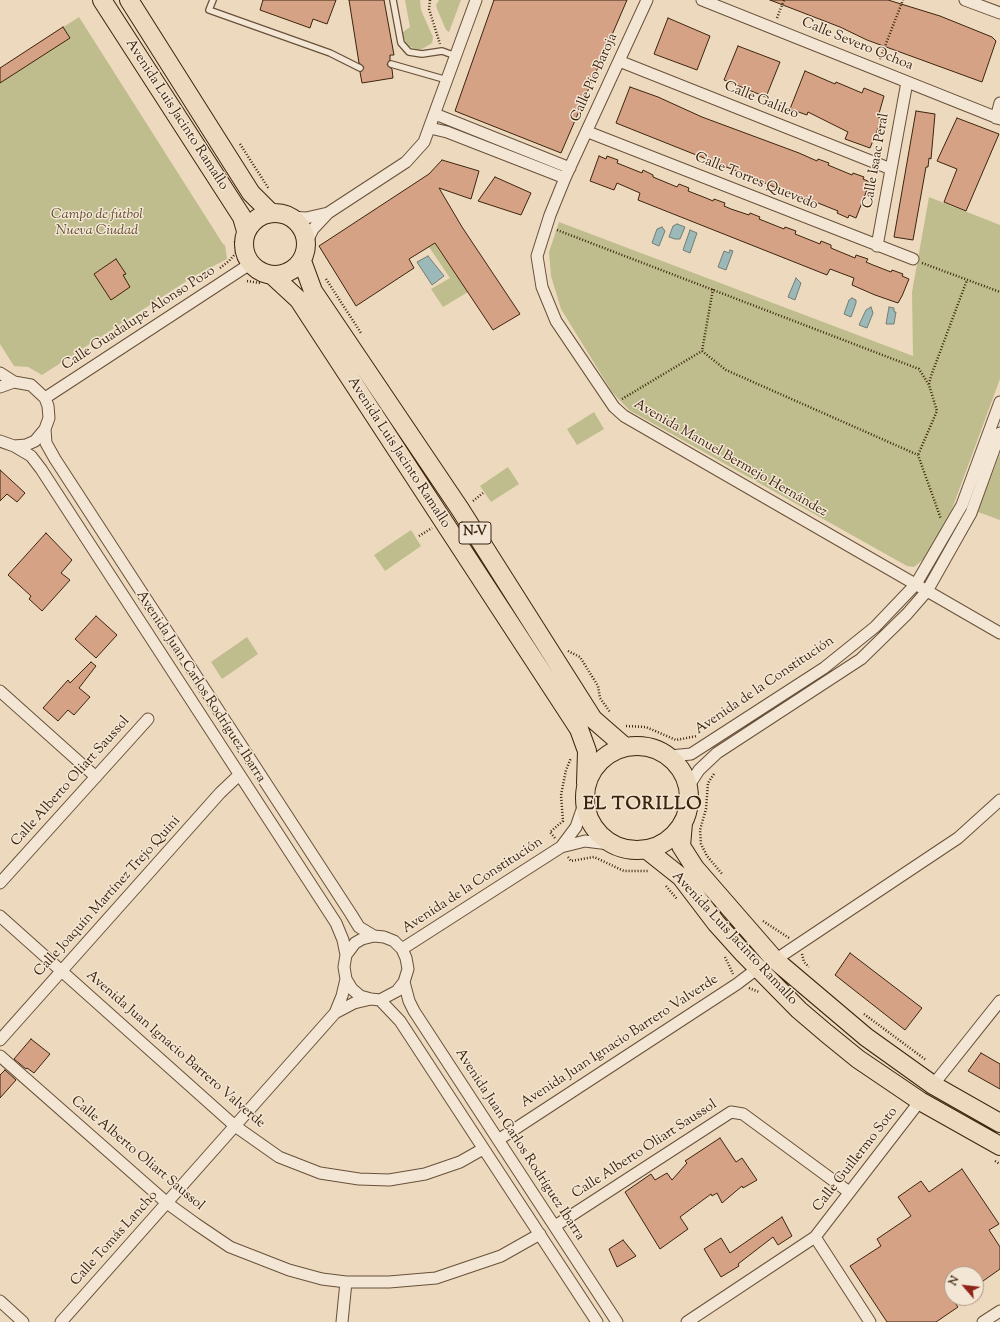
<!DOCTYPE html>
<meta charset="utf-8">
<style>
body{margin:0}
#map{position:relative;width:1000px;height:1322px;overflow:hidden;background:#edd9bd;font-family:"Sorts Mill Goudy",serif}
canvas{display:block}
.north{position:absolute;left:944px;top:1266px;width:40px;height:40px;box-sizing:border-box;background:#f3e6d4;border:1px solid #aa9885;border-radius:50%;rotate:298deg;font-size:11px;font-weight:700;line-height:16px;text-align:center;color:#3c240e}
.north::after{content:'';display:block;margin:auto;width:14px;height:18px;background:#8f2418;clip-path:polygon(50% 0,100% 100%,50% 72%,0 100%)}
</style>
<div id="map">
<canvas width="1000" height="1322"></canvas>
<div class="north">N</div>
</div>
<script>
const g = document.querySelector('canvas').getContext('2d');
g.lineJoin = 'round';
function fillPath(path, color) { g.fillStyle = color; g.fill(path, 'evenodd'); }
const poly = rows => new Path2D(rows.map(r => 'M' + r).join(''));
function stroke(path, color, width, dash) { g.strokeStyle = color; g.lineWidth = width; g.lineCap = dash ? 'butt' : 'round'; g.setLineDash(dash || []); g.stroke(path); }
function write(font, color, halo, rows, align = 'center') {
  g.font = font + ' "Sorts Mill Goudy",serif'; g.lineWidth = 3; g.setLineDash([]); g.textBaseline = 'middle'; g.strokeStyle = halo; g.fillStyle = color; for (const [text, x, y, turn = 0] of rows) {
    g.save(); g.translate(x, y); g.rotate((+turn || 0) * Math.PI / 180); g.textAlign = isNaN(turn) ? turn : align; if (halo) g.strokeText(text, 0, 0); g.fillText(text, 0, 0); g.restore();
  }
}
const green = poly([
 [405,0,420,0,421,10,433,37,432,43,424,48,419,50,408,46,402,35,403,32,410,27],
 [439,0,461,0,449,32,446,30,437,9,436,5],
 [79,17,223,244,225,245,227,259,196,275,42,375,28,367,14,366,0,344,0,68],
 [929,197,1000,225,1000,379,952,509,925,558,914,567,907,566,629,410,612,392,561,309,551,276,549,252,559,222,913,356,912,292],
 [435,244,468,292,443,307,431,289,450,278,429,247],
 [594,412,604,429,577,445,567,429],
 [1000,453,1000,520,978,512],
 [508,467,519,484,491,502,480,486],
 [411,530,421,546,385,571,374,555],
 [247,637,258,654,222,679,211,662]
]);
const water = poly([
 [677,224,685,227,680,239,675,239,669,237,673,226,677,224],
 [662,227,665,231,659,246,652,243,657,229,662,227],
 [690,230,697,233,690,253,683,250,690,230],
 [730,250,733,251,726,270,718,267,724,251,729,253,730,250],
 [428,256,444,276,432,285,417,262,428,256],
 [796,278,801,283,795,300,788,297,796,278],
 [852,298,856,300,856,303,851,317,844,314,849,300,852,298],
 [871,307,873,313,867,328,859,325,866,310,871,307],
 [889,307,894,308,894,312,896,312,894,324,886,324,889,307]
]);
const building = poly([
 [263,0,336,0,327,24,313,19,310,28,260,10,263,0],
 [349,0,384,0,394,55,390,55,390,60,387,65,392,69,393,78,362,83,360,72,364,67,359,63,349,0],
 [494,0,627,0,561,153,455,111,494,0],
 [770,0,888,0,940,16,992,37,996,41,982,82,867,40,840,27,770,0],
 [668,18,710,36,697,70,654,54,668,18],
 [63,27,70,38,0,83,0,68,63,27],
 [738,46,780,62,766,97,724,80,738,46],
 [805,71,835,84,836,82,862,93,864,88,884,96,878,117,882,119,870,148,845,139,848,132,808,112,807,115,790,109,805,71],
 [630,87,658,97,702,117,799,153,817,161,818,159,829,163,828,165,852,175,853,173,864,177,863,179,870,182,856,218,849,215,848,218,837,213,838,211,813,201,813,204,749,176,616,123,630,87],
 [916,111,935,114,931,159,929,158,928,167,926,167,913,240,894,237,916,111],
 [957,118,999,134,966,211,944,202,957,169,937,161,957,118],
 [599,156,606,159,607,156,618,160,617,163,642,173,643,170,653,175,653,177,677,187,679,184,689,188,688,191,706,198,713,201,714,199,725,203,724,206,731,209,749,215,750,213,760,217,759,219,784,229,785,227,796,231,795,234,820,244,821,241,831,245,831,248,838,251,855,258,856,255,868,259,866,262,873,265,891,272,892,270,903,274,902,276,909,279,902,296,898,303,875,295,852,285,854,278,830,269,827,275,638,200,640,193,617,183,614,190,590,181,599,156],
 [442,160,479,171,471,199,439,188,462,227,520,314,493,330,435,243,409,259,414,268,356,306,319,246,429,174,442,160],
 [495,177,531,193,521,215,478,201,495,177],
 [116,259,126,274,123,275,130,287,111,300,94,274,116,259],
 [0,470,25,493,17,502,7,494,0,501,0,470],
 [46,533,72,560,61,573,70,580,42,611,29,599,31,596,8,575,46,533],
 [96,616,117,635,96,658,75,639,96,616],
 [91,662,96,666,79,688,90,697,74,715,68,710,58,721,43,708,68,680,70,683,91,662],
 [850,953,922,1008,905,1030,835,975,850,953],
 [31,1039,50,1054,34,1073,27,1068,26,1069,14,1059,31,1039],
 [981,1053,1000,1064,1000,1089,968,1071,981,1053],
 [5,1070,16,1080,0,1098,0,1075,5,1070],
 [720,1138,736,1162,742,1158,757,1180,743,1188,742,1186,722,1203,717,1193,712,1196,711,1194,680,1217,688,1229,660,1249,625,1192,651,1174,655,1180,667,1173,672,1180,687,1163,685,1161,720,1138],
 [962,1169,999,1224,989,1230,1000,1247,1000,1269,976,1286,976,1274,952,1274,952,1299,958,1307,936,1322,887,1322,850,1266,881,1246,877,1239,911,1216,898,1197,921,1181,929,1192,962,1169],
 [782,1217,792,1236,778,1245,773,1237,738,1264,739,1266,721,1277,704,1249,721,1238,730,1253,782,1217],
 [623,1240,636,1256,617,1267,609,1249,623,1240]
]);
const path = poly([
 [430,0,429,9,440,44],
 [777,18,784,0],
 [880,59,903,0],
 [240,144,269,189],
 [557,230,919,369,929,385,937,411,918,455],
 [922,263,1000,292],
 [220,268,229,261,236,253,235,241],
 [326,279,361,333],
 [247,281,260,283],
 [713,289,702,351,726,370,918,455,941,519],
 [929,384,931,376,967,280],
 [622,399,702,351],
 [473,501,483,493],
 [419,536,432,528],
 [568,651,580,657,598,686,600,698,610,712],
 [626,726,646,727,676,740,697,736],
 [714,774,708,783,706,809,700,830,701,844,707,856,723,875],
 [555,838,550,832,563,821,561,795,566,770,571,758],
 [568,857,571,861,594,857,624,871,649,871],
 [666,886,677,899],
 [763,921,789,938],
 [802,954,804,962,809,967],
 [725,957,733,974],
 [749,988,759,992],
 [864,1014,926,1060],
 [995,1161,1000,1164]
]);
const lane = poly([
 [213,0,209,10,330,53,360,68],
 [393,0,401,43,409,52,422,54,442,51,456,56],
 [391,64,447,80]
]);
const street = poly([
 [647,0,565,178,550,215,537,256,542,287,556,321,614,407,624,416,1000,633],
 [702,0,1000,119],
 [965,0,1000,13],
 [619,61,891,169],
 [435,114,570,168],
 [996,118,1000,103],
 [430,128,447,132,565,178],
 [588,132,913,259],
 [291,217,306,218,328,213],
 [306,243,313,229,328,213,406,162,424,142,476,0],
 [877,246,907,82],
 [0,373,14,382],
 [0,387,14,382,31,385,45,398,48,406,49,418,45,429,35,441,26,445,14,446,0,441],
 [45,398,250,264],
 [45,429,46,443,55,459,351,914,359,927,374,936],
 [14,446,31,456,41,469,336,923,343,940,346,955,344,967,346,979,352,989,360,996,371,999,380,1000,397,991,404,982,408,969,406,958,402,949,394,941,384,937,374,936,362,939,355,943,346,955],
 [0,691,96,777],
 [670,756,691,754,824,668,875,627,916,584,962,505,1000,402],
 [688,787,699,770,717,753,861,659,907,614,927,591,971,513,1000,433],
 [561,847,576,827,584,804],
 [0,883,148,719],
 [0,916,235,1126,279,1157,320,1173,359,1179,389,1180,425,1174,460,1162,483,1149],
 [402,949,561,847,585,841,609,844],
 [775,960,958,838,1000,800],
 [404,982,409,1001,414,1011,617,1322],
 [380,1000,400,1021,597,1322],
 [335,1013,354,1003,371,999],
 [0,1040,220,793,239,775],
 [0,1056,167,1203,196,1224,230,1247,289,1270,322,1279,346,1282,389,1282,436,1278,501,1256,540,1234],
 [933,1085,1000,1001],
 [498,1140,737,984,758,968],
 [555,1226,731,1112,743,1114,849,1192],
 [815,1237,870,1322],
 [0,1301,23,1322],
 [61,1322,335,1013,342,996,346,979],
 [342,1322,346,1282],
 [687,1322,815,1237,920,1101],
 [983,1322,1000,1311]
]);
const primary = poly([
 [102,0,242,217,246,231],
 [129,0,251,193,270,212],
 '244 244a31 31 0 1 1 62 0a31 31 0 1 1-62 0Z',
 [302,261,313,291,460,509,593,719,624,746],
 [273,276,299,300,579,729,587,751,586,783],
 '585 798a52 52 0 1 1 104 0a52 52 0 1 1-104 0Z',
 [683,823,681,846,695,868,775,960,866,1037,933,1085,1000,1123],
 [647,850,681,877,716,923,743,953,799,1010,826,1033,858,1059,920,1101,1000,1146]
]);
const shields = [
 [475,533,32]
];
const shieldNames = [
 ["N-V",475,533]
];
const streetNames = [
 ["Calle Severo Ochoa",857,45,22],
 ["Calle Pío Baroja",595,78,-66],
 ["Calle Galileo",761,101,22],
 ["Avenida Luis Jacinto Ramallo",176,115,57],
 ["Calle Isaac Peral",877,161,-80],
 ["Calle Torres Quevedo",756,182,22],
 ["Calle Guadalupe Alonso Pozo",139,319,-33],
 ["Avenida Luis Jacinto Ramallo",398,453,57],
 ["Avenida Manuel Bermejo Hernández",730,459,30],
 ["Avenida de la Constitución",765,686,-34],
 ["Avenida Juan Carlos Rodríguez Ibarra",200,687,57],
 ["Calle Alberto Oliart Saussol",71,782,-48],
 ["Avenida de la Constitución",473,886,-33],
 ["Calle Joaquín Martínez Trejo Quini",108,897,-48],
 ["Avenida Luis Jacinto Ramallo",734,939,47],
 ["Avenida Juan Ignacio Barrero Valverde",620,1042,-33],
 ["Avenida Juan Ignacio Barrero Valverde",175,1050,41],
 ["Avenida Juan Carlos Rodríguez Ibarra",519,1145,57],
 ["Calle Alberto Oliart Saussol",645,1150,-33],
 ["Calle Alberto Oliart Saussol",137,1154,40],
 ["Calle Guillermo Soto",856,1160,-52],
 ["Calle Tomás Lancho",115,1239,-48]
];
const parkNames = [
 ["Campo de fútbol",97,216],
 ["Nueva Ciudad",97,232]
];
const districtNames = [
 ["EL TORILLO",643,806]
];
fillPath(green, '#bfbd8d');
fillPath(water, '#9ab9b8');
stroke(water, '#747d74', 1);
fillPath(building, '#d6a285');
stroke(building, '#3c240e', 1);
stroke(lane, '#68513a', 8);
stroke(street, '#68513a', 13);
stroke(primary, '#3c240e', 20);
stroke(path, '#3c240e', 2.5, [1, 2]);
stroke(lane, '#f3e6d4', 5.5);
stroke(street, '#f3e6d4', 11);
stroke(primary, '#edd9bd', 18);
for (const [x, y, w] of shields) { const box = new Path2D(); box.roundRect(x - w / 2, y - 11, w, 22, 3); g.fillStyle = '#f3e6d4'; g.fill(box); stroke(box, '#3c240e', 1); }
write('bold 13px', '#3c240e', null, shieldNames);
write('14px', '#3c240e', '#f3e6d4', streetNames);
write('italic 14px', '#5d4a2e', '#f3e6d4', parkNames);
g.letterSpacing = '1px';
write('bold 18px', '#3c240e', '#f3e6d4', districtNames);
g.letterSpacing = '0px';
</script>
